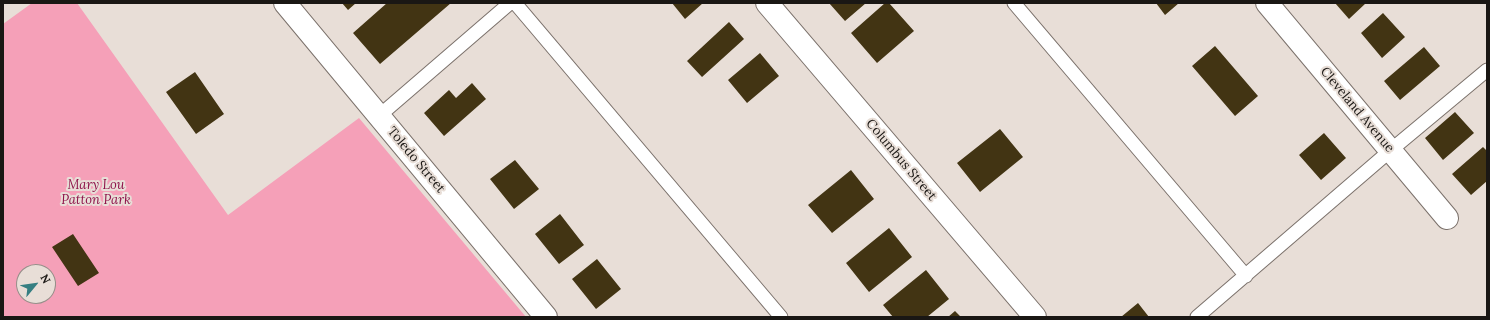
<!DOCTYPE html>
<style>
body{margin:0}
#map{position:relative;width:1490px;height:320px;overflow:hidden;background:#e8ded7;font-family:Lora,serif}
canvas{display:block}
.frame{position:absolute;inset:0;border:4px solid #1a1714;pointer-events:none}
.north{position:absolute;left:16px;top:264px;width:40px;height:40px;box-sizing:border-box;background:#e8ded7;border:1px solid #968e89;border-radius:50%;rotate:61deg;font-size:11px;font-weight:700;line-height:16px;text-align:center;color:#1a1714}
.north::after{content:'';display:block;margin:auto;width:14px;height:18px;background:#367f82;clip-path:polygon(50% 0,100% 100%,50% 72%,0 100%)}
</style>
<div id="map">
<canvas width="1490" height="320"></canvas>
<div class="frame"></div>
<div class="north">N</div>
</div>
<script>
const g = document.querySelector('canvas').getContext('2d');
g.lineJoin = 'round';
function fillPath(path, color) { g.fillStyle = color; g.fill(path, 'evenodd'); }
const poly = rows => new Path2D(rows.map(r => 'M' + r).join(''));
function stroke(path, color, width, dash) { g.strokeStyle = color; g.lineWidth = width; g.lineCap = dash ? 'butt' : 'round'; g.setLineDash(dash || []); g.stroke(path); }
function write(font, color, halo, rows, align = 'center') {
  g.font = font + ' Lora,serif'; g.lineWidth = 4; g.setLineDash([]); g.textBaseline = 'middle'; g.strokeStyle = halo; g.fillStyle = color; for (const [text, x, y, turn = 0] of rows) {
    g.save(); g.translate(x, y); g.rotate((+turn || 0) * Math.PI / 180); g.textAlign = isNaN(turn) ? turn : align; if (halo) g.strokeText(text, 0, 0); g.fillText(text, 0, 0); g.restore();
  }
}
const green = poly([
 [32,3,77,3,228,215,359,118,526,317,3,317,3,24],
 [24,272,48,272,48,296,24,296]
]);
const building = poly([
 [342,3,356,3,348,10],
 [387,3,451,3,380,64,353,33],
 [672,3,703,3,685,19],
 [829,3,866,3,845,21],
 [885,3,889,3,914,31,877,63,851,33],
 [1156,3,1179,3,1165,15],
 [1335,3,1366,3,1349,19],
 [1383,13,1405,37,1382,58,1361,33],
 [729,22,744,39,702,77,687,61],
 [1215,46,1258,96,1235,116,1192,66],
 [1424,47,1440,66,1400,100,1384,81],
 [760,53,779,76,747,103,728,80],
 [195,72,224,114,196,134,166,92],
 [472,83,486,99,444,136,424,113,449,90,456,98],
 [1455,112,1474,133,1443,160,1425,138],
 [1000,129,1023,157,980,192,957,163],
 [1324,133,1346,158,1321,180,1299,155],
 [1483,147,1487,151,1487,181,1471,195,1452,174],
 [515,160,539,189,514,209,490,179],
 [851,170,874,199,832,233,808,205],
 [560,214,584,245,559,264,535,234],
 [889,228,912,257,869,292,846,263],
 [73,234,99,273,78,286,52,247],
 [597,259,621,289,596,309,572,279],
 [926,270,949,299,927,317,893,317,883,305],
 [1138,303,1149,317,1121,317],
 [955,311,961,317,948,317]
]);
const service = poly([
 [515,3,781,317],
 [1014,3,1246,276],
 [379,116,510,3],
 [1197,317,1391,150,1487,70]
]);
const minor = poly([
 [285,3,546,317],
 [767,3,1035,317],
 [1267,3,1447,218]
]);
const streetNames = [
 ["Cleveland Avenue",1357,110,50],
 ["Toledo Street",416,160,50],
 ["Columbus Street",901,160,50]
];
const parkNames = [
 ["Mary Lou",96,185],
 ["Patton Park",96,200]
];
fillPath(green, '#f5a0b8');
fillPath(building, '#423413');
stroke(service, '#7b716b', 15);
stroke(minor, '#7b716b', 24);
stroke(service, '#fff', 13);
stroke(minor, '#fff', 22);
write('13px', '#1a1714', '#e8ded7', streetNames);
write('italic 13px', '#8e134a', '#e8ded7', parkNames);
</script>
